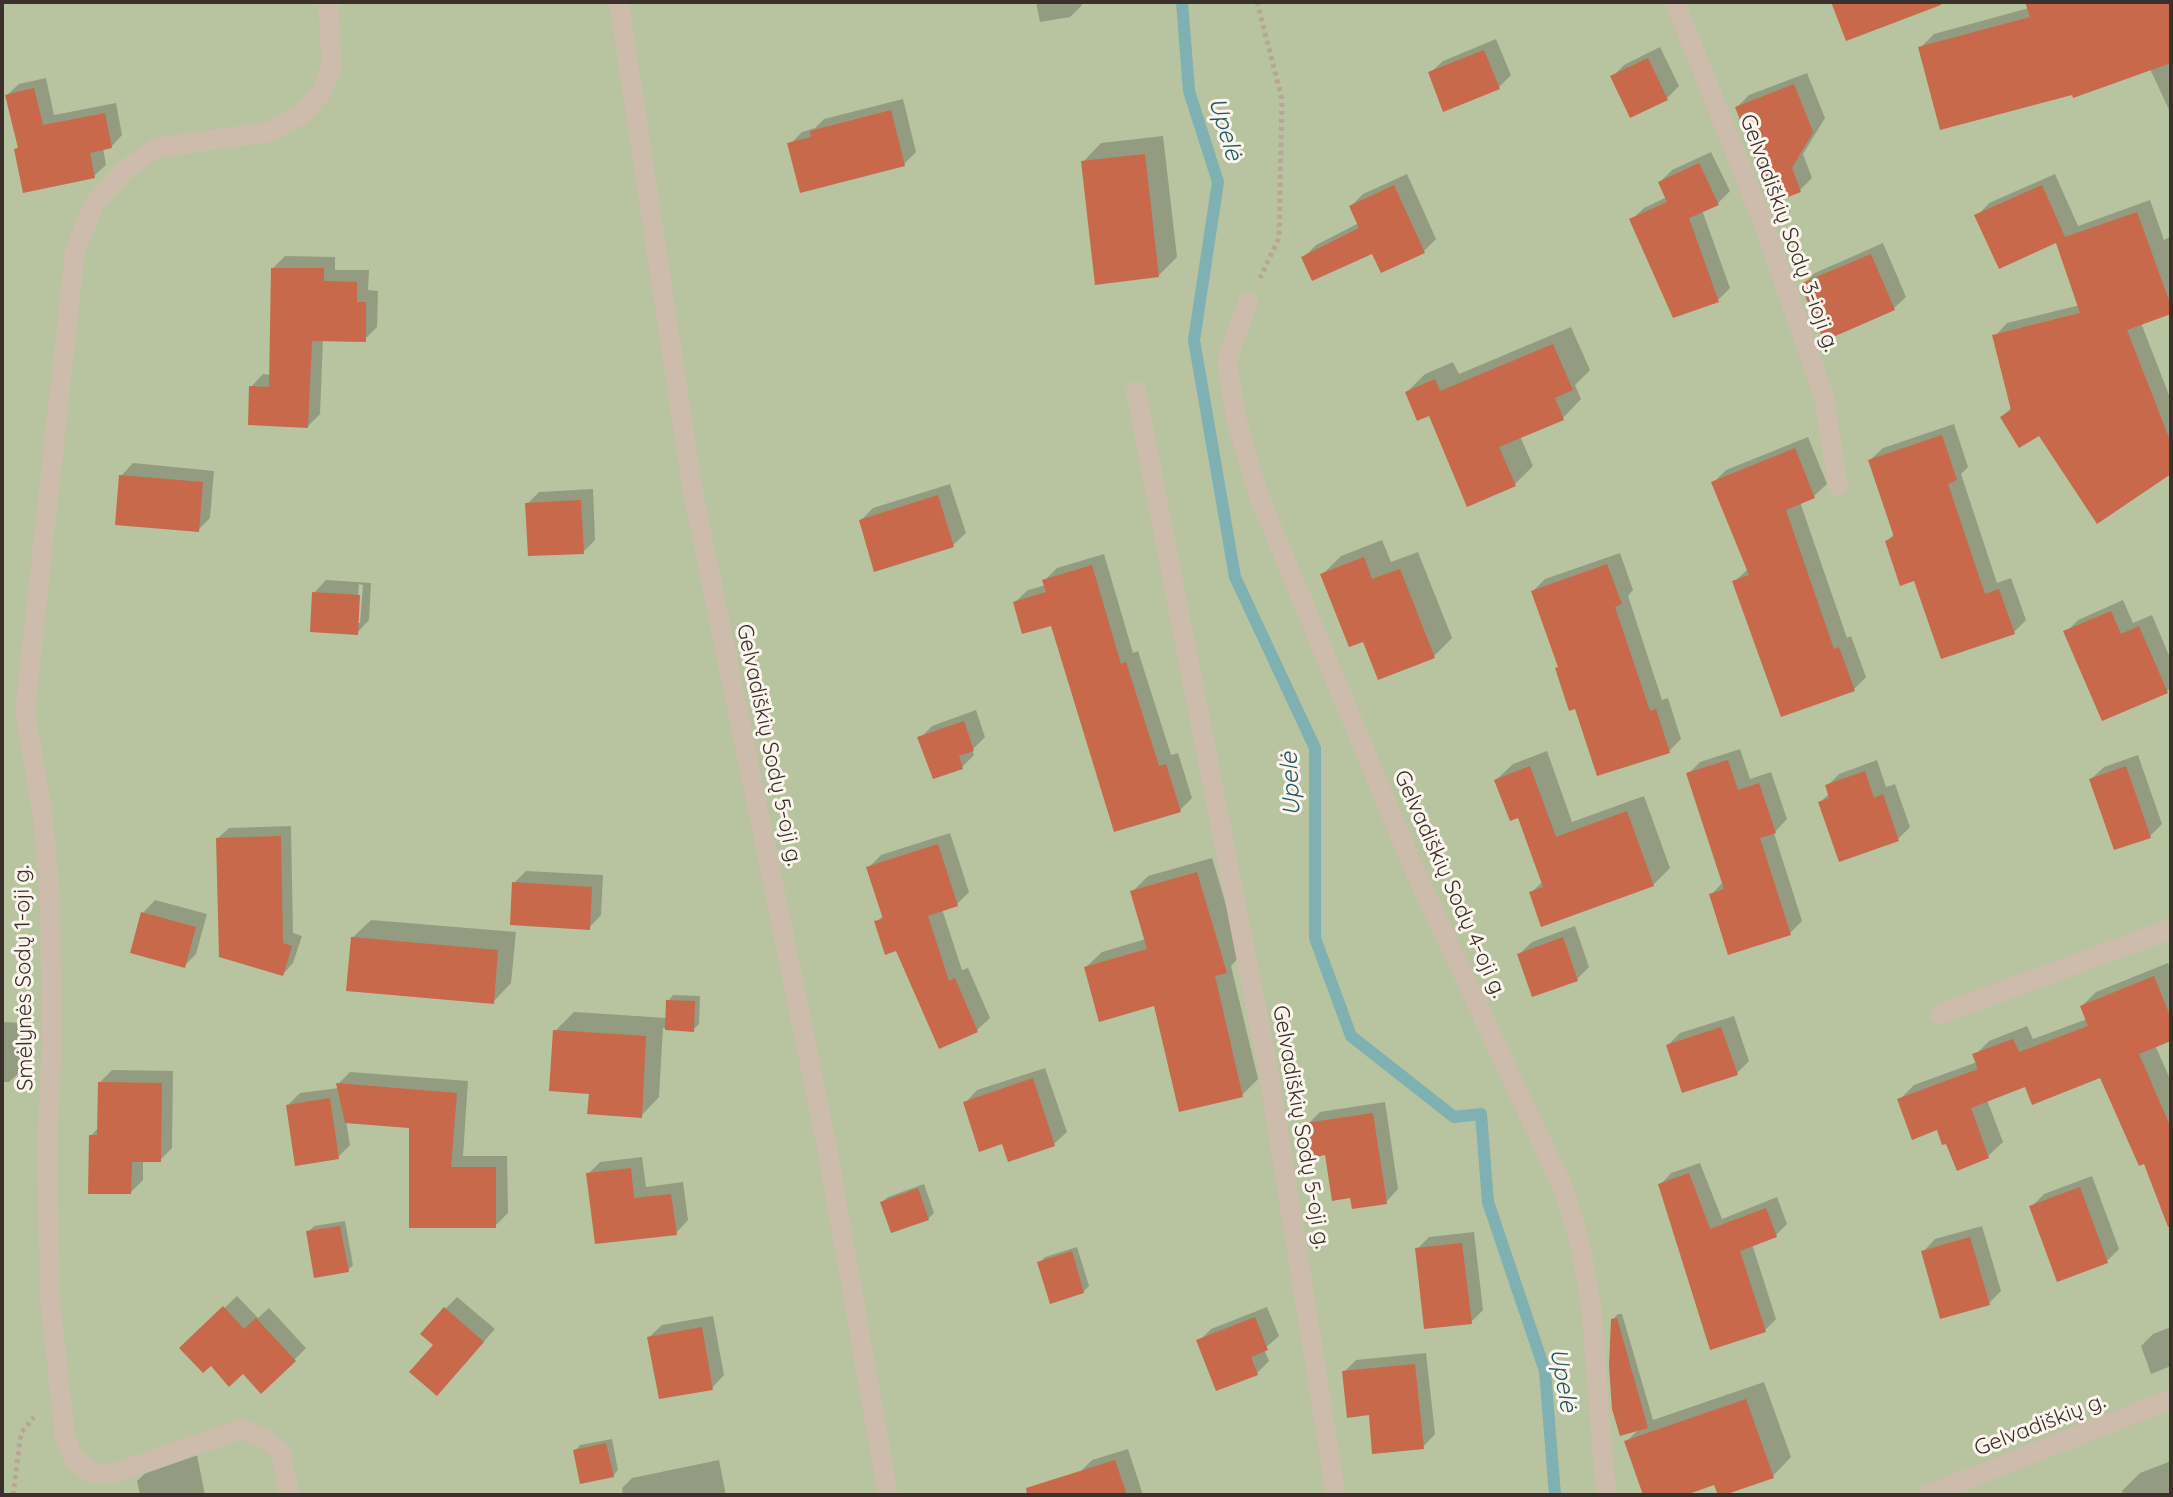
<!DOCTYPE html>
<meta charset="utf-8">
<style>
body{margin:0}
#map{position:relative;width:2173px;height:1497px;overflow:hidden;background:#f4ebe1;font-family:Quicksand,sans-serif}
canvas{display:block}
.frame{position:absolute;inset:0;border:4px solid #3b302b;pointer-events:none}
</style>
<div id="map">
<canvas width="2173" height="1497"></canvas>
<div class="frame"></div>
</div>
<script>
const g = document.querySelector('canvas').getContext('2d');
g.lineJoin = 'round';
function fillPath(path, color) { g.fillStyle = color; g.fill(path, 'evenodd'); }
const poly = rows => new Path2D(rows.map(r => 'M' + r).join(''));
function stroke(path, color, width, dash) { g.strokeStyle = color; g.lineWidth = width; g.lineCap = dash ? 'butt' : 'round'; g.setLineDash(dash || []); g.stroke(path); }
function write(font, color, halo, rows, align = 'center') {
  g.font = font + ' Quicksand,sans-serif'; g.lineWidth = 6; g.setLineDash([]); g.textBaseline = 'middle'; g.strokeStyle = halo; g.fillStyle = color; for (const [text, x, y, turn = 0] of rows) {
    g.save(); g.translate(x, y); g.rotate((+turn || 0) * Math.PI / 180); g.textAlign = isNaN(turn) ? turn : align; if (halo) g.strokeText(text, 0, 0); g.fillText(text, 0, 0); g.restore();
  }
}
const green = poly([
 [2,2,2171,2,2171,1495,2,1495]
]);
const shadow = poly([
 [1036,2,1082,2,1082,5,1070,17,1040,22],
 [2027,2,2171,2,2171,114,2150,69,2074,93,1920,48,1934,34,2029,8],
 [1496,39,1511,75,1499,87,1430,73,1443,61],
 [1660,47,1679,86,1667,98,1612,77,1624,65],
 [1807,73,1825,118,1803,154,1812,178,1800,190,1737,107,1749,95],
 [46,78,54,115,116,103,122,135,111,147,103,148,106,165,94,176,16,149,19,146,7,95,19,84],
 [903,99,916,152,904,164,790,144,802,132,815,128,824,119],
 [1163,136,1177,257,1158,276,1083,162,1101,143],
 [1711,152,1730,191,1718,203,1702,210,1730,288,1718,300,1631,220,1644,208,1667,197,1660,182,1672,170],
 [1407,174,1436,239,1424,251,1382,270,1373,251,1303,258,1316,245,1359,223,1351,206,1363,194],
 [2055,174,2078,226,2150,200,2164,240,2171,236,2171,312,2141,323,2171,400,2171,470,2039,433,2002,417,2012,407,1995,336,2007,323,2080,305,2057,241,1977,216,1989,203],
 [1883,243,1906,297,1893,309,1802,285,1815,273],
 [285,256,335,257,335,270,369,270,368,290,378,291,377,327,365,339,323,339,320,414,308,426,251,387,263,374,271,375,273,268],
 [1571,327,1590,370,1575,385,1581,399,1563,418,1520,436,1533,466,1514,485,1407,392,1425,374,1453,362,1459,374],
 [1954,424,1968,467,1961,474,1997,583,2011,578,2026,620,2014,632,1915,578,1887,541,1895,533,1870,460,1883,448],
 [1808,437,1827,484,1814,496,1800,502,1847,638,1851,636,1866,677,1854,689,1734,582,1748,569,1714,482,1726,470],
 [133,463,214,471,210,518,198,530,121,476],
 [950,484,966,533,953,545,861,520,873,508],
 [593,489,595,540,583,552,527,504,539,492],
 [1382,540,1391,562,1418,552,1452,638,1434,656,1364,639,1323,574,1341,556],
 [1620,553,1633,590,1628,596,1662,700,1668,698,1681,739,1669,751,1577,707,1533,591,1545,579],
 [1104,554,1133,653,1138,651,1171,755,1178,753,1192,798,1180,810,1052,623,1015,602,1028,590,1046,585,1045,580,1057,568],
 [326,580,371,583,369,620,357,633,314,593],
 [359,584,363,585,360,623,356,623],
 [2123,600,2133,623,2152,615,2171,660,2171,687,2167,691,2066,632,2078,620],
 [976,710,985,737,972,750,974,755,962,767,920,738,932,726],
 [1740,749,1750,779,1771,772,1787,819,1774,833,1802,921,1790,933,1711,895,1723,882,1688,774,1700,762],
 [1547,751,1572,822,1644,796,1670,868,1653,885,1531,893,1543,881,1519,816,1496,780,1513,764],
 [2138,755,2162,824,2150,836,2091,779,2104,767],
 [1877,760,1886,787,1895,784,1910,827,1898,839,1820,802,1830,793,1827,786,1839,774],
 [291,826,293,933,302,936,293,963,283,974,218,838,229,828],
 [950,833,969,892,957,904,942,909,962,970,968,968,990,1018,977,1030,940,1047,898,949,876,922,884,915,868,868,881,855],
 [1212,858,1241,955,1231,966,1258,1079,1242,1095,1156,1004,1086,967,1102,952,1146,939,1132,892,1148,876],
 [526,871,603,875,601,915,589,928,514,883],
 [155,900,207,914,196,954,184,966,143,913],
 [371,920,516,932,511,983,493,1002,352,938],
 [1575,926,1589,967,1577,979,1519,954,1532,942],
 [2168,963,2171,970,2171,1038,2155,1045,2171,1081,2171,1229,2145,1161,2101,1076,2027,1084,1987,1100,2003,1142,1988,1156,1958,1168,1938,1128,1900,1099,1914,1085,1977,1062,1975,1055,1989,1041,2027,1026,2033,1039,2087,1019,2082,1006,2096,992],
 [673,995,700,996,699,1024,693,1030,663,1028,659,1097,641,1116,591,1092,555,1031,574,1012,667,1018,668,1001],
 [1734,1016,1749,1061,1736,1074,1668,1045,1680,1033],
 [2,1022,22,1023,22,1070,9,1082,2,1082],
 [1045,1068,1067,1132,1054,1144,1009,1159,1004,1142,965,1103,977,1090],
 [112,1070,173,1071,172,1148,160,1160,143,1160,143,1180,131,1192,91,1136,99,1127,100,1082],
 [350,1072,468,1081,463,1156,507,1156,508,1213,495,1226,411,1126,346,1121,350,1145,338,1157,288,1105,300,1093,339,1088,338,1084],
 [1385,1102,1398,1189,1386,1202,1352,1196,1308,1124,1320,1112],
 [642,1157,646,1187,683,1182,688,1220,676,1233,588,1174,600,1162],
 [1700,1163,1722,1219,1777,1197,1787,1224,1776,1235,1752,1244,1776,1319,1765,1330,1660,1185,1671,1173],
 [2092,1176,2119,1249,2107,1261,2032,1206,2044,1194],
 [924,1184,934,1213,928,1219,882,1202,888,1197],
 [345,1221,353,1265,348,1270,308,1232,314,1226],
 [1982,1226,2001,1291,1989,1303,1923,1252,1935,1239],
 [1474,1232,1483,1310,1471,1322,1417,1249,1429,1237],
 [1077,1247,1089,1286,1083,1292,1039,1263,1045,1257],
 [237,1296,258,1318,269,1308,306,1348,294,1360,243,1371,211,1363,182,1348],
 [457,1297,495,1329,449,1381,436,1345,445,1309],
 [1267,1307,1279,1336,1264,1349,1269,1361,1257,1373,1199,1341,1211,1329],
 [1618,1314,1622,1314,1653,1420,1764,1382,1791,1457,1773,1476,1715,1483,1680,1495,1645,1495,1626,1442,1639,1429,1612,1320],
 [713,1316,724,1375,712,1388,649,1337,662,1325],
 [2171,1327,2171,1366,2151,1374,2141,1346,2153,1334],
 [1426,1353,1435,1434,1423,1447,1370,1413,1344,1372,1356,1360],
 [612,1439,618,1470,613,1476,575,1451,580,1445],
 [1128,1449,1143,1495,1087,1495,1080,1472,1092,1460],
 [197,1455,205,1495,140,1495,137,1481,156,1463],
 [719,1460,726,1495,623,1495,622,1488,632,1478],
 [2171,1461,2171,1495,2123,1495,2122,1491,2140,1473]
]);
const stream = poly([
 [1182,2,1189,91,1218,182,1194,340,1235,577,1315,748,1315,938,1351,1036,1454,1117,1481,1114,1488,1202,1545,1371,1555,1495]
]);
const building = poly([
 [1831,2,1940,2,1941,5,1846,41],
 [2025,2,2171,2,2171,63,2073,98,2072,95,1940,130,1918,47,2030,17],
 [1484,50,1500,89,1443,112,1428,72],
 [1648,58,1668,100,1630,118,1610,76],
 [1794,84,1813,132,1792,168,1801,192,1772,203,1735,107],
 [34,88,43,125,105,113,112,148,90,153,95,178,23,193,14,149,18,148,5,95],
 [891,110,905,166,800,193,787,143,811,137,810,131],
 [1145,154,1159,277,1095,285,1081,161],
 [1699,163,1719,205,1689,218,1719,302,1673,318,1629,219,1667,202,1658,182],
 [1394,185,1425,253,1381,273,1372,254,1312,281,1301,257,1359,228,1349,206],
 [2042,185,2065,237,2137,212,2171,306,2171,314,2127,330,2171,443,2171,474,2097,524,2039,436,2019,448,2000,417,2011,410,1992,335,2080,313,2056,243,1999,269,1974,215],
 [1871,254,1895,310,1824,341,1800,284],
 [271,268,324,268,324,281,357,282,357,302,366,302,366,342,312,341,308,428,248,425,249,386,269,387],
 [1553,344,1573,390,1555,398,1564,420,1499,447,1516,486,1467,507,1429,416,1417,421,1405,392,1435,379,1440,391],
 [1942,435,1957,480,1948,484,1985,594,1999,589,2015,634,1941,659,1914,581,1900,586,1885,541,1894,537,1868,460],
 [1795,448,1815,498,1786,510,1834,649,1839,647,1855,691,1781,717,1732,581,1749,575,1711,482],
 [119,475,203,482,199,532,115,525],
 [938,495,954,547,874,572,859,520],
 [581,500,584,554,528,556,525,503],
 [1364,557,1372,579,1400,569,1435,658,1378,680,1363,642,1349,647,1320,574],
 [1607,564,1622,604,1615,607,1650,711,1656,709,1670,753,1597,776,1575,709,1569,711,1555,668,1558,667,1531,591],
 [1092,565,1121,664,1126,662,1159,766,1166,764,1181,812,1114,832,1051,626,1022,634,1013,602,1046,592,1042,580],
 [312,592,360,595,358,635,310,632],
 [2111,611,2121,634,2139,626,2168,693,2102,721,2063,631],
 [964,721,974,751,959,756,963,769,933,779,917,737],
 [1728,760,1738,790,1759,783,1776,833,1760,838,1791,935,1728,955,1709,894,1724,889,1686,773],
 [1530,766,1556,837,1627,811,1654,886,1541,927,1529,892,1543,887,1518,818,1510,821,1494,780],
 [2126,766,2151,838,2114,850,2089,779],
 [1865,771,1874,798,1883,794,1899,841,1839,862,1818,802,1829,798,1825,785],
 [281,836,283,943,292,946,283,976,219,957,216,838],
 [938,844,958,906,928,916,949,981,955,978,978,1032,939,1049,896,951,885,955,874,921,883,919,866,867],
 [1197,872,1227,973,1215,976,1243,1097,1179,1112,1154,1006,1099,1022,1084,967,1147,949,1130,891],
 [512,882,592,887,590,930,510,925],
 [141,912,196,927,185,968,130,953],
 [351,937,498,950,494,1004,346,991],
 [1563,937,1578,981,1532,997,1517,954],
 [2154,976,2171,1018,2171,1041,2139,1054,2171,1128,2171,1227,2168,1227,2144,1164,2139,1166,2100,1078,2032,1105,2025,1087,1971,1108,1989,1158,1957,1171,1946,1144,1942,1145,1937,1130,1912,1140,1897,1099,1978,1069,1972,1054,2013,1039,2019,1052,2088,1026,2080,1006],
 [666,1000,695,1001,694,1032,665,1030],
 [1721,1027,1738,1075,1682,1093,1666,1045],
 [553,1030,646,1036,642,1118,587,1114,589,1094,549,1091],
 [1033,1078,1055,1146,1008,1162,1002,1144,979,1152,963,1102],
 [98,1082,162,1083,161,1162,132,1162,131,1194,88,1194,89,1135,97,1135],
 [336,1083,457,1093,451,1167,496,1167,496,1228,409,1228,409,1128,345,1123],
 [330,1098,339,1159,295,1166,286,1105],
 [1373,1113,1387,1204,1352,1209,1350,1198,1332,1201,1325,1155,1311,1158,1305,1123],
 [631,1168,634,1198,671,1194,677,1235,595,1244,586,1173],
 [1689,1173,1710,1229,1766,1208,1777,1237,1740,1251,1766,1332,1710,1350,1658,1184],
 [2080,1187,2108,1263,2057,1282,2029,1206],
 [918,1188,929,1220,891,1233,880,1202],
 [340,1226,349,1272,314,1278,306,1231],
 [1970,1237,1990,1305,1940,1319,1921,1251],
 [1462,1243,1472,1324,1424,1329,1415,1248],
 [1072,1251,1084,1293,1050,1304,1037,1262],
 [223,1306,244,1329,256,1318,296,1361,261,1394,243,1374,229,1387,211,1366,203,1373,179,1348],
 [444,1307,484,1342,437,1396,409,1372,433,1345,420,1334],
 [1255,1317,1268,1350,1251,1357,1258,1375,1216,1391,1196,1340],
 [1617,1318,1648,1428,1620,1436,1612,1409,1609,1366,1611,1319],
 [702,1327,713,1390,659,1399,647,1337],
 [1415,1364,1424,1449,1372,1454,1369,1415,1347,1418,1342,1371],
 [1746,1399,1774,1478,1724,1495,1718,1495,1714,1485,1686,1495,1643,1495,1624,1441],
 [606,1443,614,1477,580,1484,573,1450],
 [1115,1460,1127,1495,1027,1495,1026,1488]
]);
const path = poly([
 [1257,2,1282,99,1279,238,1260,278],
 [13,1495,21,1433,34,1417]
]);
const minor = poly([
 [619,2,693,492,827,1147,888,1495],
 [1675,2,1763,222,1824,397,1838,486],
 [1248,302,1227,360,1236,418,1258,494,1415,871,1564,1190,1580,1244,1591,1305,1606,1495],
 [1136,391,1269,1074,1336,1495],
 [1941,1014,2171,929],
 [289,1495,281,1452,265,1439,242,1429,113,1474,92,1473,74,1459,65,1437,50,1299,47,1148,52,1042,50,898,43,815,25,712,75,251,95,203,126,169,157,148,269,132,302,114,321,93,332,67,328,2],
 [1927,1495,2171,1399]
]);
const streetNames = [
 ["Gelvadiškių Sodų 3-ioji g.",1789,233,70],
 ["Gelvadiškių Sodų 5-oji g.",769,745,78],
 ["Gelvadiškių Sodų 4-oji g.",1450,884,66],
 ["Smėlynės Sodų 1-oji g.",24,978,-91],
 ["Gelvadiškių Sodų 5-oji g.",1301,1127,80],
 ["Gelvadiškių g.",2040,1425,-21]
];
const waterNames = [
 ["Upelė",1225,129,73],
 ["Upelė",1291,784,-93],
 ["Upelė",1563,1380,80]
];
fillPath(green, '#b8c4a0');
fillPath(shadow, '#0003');
stroke(stream, '#7fb0b2', 12);
fillPath(building, '#c8694b');
stroke(path, '#b9a596', 5, [4, 4]);
stroke(minor, '#cdbbac', 20);
write('22px', '#3b302b', '#fbf5ee', streetNames);
write('italic 24px', '#1f5a5e', '#fbf5ee', waterNames);
</script>
